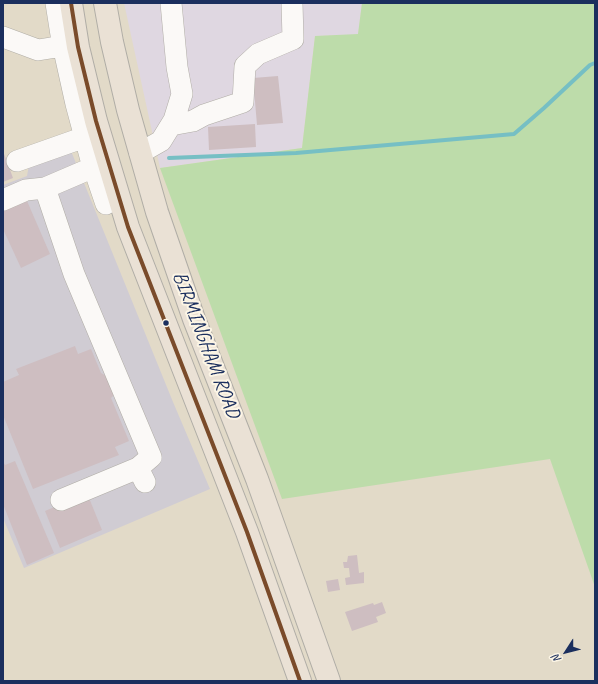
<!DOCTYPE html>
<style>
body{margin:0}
#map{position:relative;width:598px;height:684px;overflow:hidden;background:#e2dac8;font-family:Caveat,sans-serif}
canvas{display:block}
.frame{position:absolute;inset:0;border:4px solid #1b2f5e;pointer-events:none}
.north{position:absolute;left:546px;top:632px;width:40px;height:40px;-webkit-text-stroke:3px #fcf5e5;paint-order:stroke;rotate:234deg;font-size:11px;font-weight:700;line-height:16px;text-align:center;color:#1b2f5e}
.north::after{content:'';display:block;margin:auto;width:14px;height:18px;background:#1b2f5e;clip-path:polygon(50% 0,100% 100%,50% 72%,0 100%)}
</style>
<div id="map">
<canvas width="598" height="684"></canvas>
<div class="frame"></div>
<div class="north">N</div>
</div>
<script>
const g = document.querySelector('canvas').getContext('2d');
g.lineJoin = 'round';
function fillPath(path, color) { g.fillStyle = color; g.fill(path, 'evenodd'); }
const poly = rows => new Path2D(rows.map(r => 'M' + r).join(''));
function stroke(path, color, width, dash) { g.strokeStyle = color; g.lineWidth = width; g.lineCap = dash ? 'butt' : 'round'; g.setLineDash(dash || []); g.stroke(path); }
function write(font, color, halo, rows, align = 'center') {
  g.font = font + ' Caveat,sans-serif'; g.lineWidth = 4; g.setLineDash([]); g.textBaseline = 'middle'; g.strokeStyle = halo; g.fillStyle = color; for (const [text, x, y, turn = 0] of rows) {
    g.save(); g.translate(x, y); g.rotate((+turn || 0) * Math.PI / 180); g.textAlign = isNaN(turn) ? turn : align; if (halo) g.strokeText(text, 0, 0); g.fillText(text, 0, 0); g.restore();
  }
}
const built = poly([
 [124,3,362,3,358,35,315,36,302,148,160,168]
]);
const industrial = poly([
 [69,146,173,402,210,489,24,568,3,518,3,185,27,176,29,165]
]);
const green = poly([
 [362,3,595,3,595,587,550,459,282,499,160,168,302,148,315,36,358,34]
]);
const stream = poly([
 [169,158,296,153,514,134,544,108,590,65,595,63]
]);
const building = poly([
 [278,76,283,123,257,125,253,78],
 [255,124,256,147,209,150,208,127],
 [3,151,13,178,3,182],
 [24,194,50,254,21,268,3,229,3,203],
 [75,346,78,354,91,349,101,373,106,376,113,392,113,396,111,398,129,441,115,447,119,455,33,489,3,415,3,382,19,375,16,369],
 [3,461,5,465,15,461,54,553,27,565,3,504],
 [85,488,102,530,60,548,45,511,71,500],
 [357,555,359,573,364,572,364,583,346,585,345,578,350,577,349,568,344,568,343,562,347,562,348,556],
 [338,579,340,590,328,592,326,581],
 [382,602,386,613,376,617,378,622,352,631,345,612,373,603,374,605]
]);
const minor = poly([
 [56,3,62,41,76,104,91,160,106,204],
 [3,37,38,50,63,46],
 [171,125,193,121,204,115,243,102,245,66,258,54,293,39,292,3],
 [140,153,161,141,174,120,182,94,177,67,171,3],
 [17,161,85,137],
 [45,188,74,274,151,457,138,468,145,482],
 [3,200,26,190,45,188,94,167],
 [61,500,138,468]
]);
const highway = poly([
 [71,3,78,47,96,121,128,227,247,532,300,681],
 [105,3,112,42,128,110,157,212,194,319,257,479,329,681]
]);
const bus1 = poly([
 [71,3,78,47,96,121,128,227,247,532,300,681]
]);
const markers = [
 [166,323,3.5,"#1b2f5e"]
];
const streetNames = [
 ["BIRMINGHAM ROAD",206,345,69]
];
fillPath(built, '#dfd7e1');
fillPath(industrial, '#d0ccd3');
fillPath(green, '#bddcaa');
stroke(stream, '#76bfc4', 4);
fillPath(building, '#cebec1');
stroke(minor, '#b0ada6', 22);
stroke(highway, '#b0ada6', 24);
stroke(minor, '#fbf9f7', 21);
stroke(highway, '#eae1d5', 22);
stroke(bus1, '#7a4b2a', 4);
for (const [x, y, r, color] of markers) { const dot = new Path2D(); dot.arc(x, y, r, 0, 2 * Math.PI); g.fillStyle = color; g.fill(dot); stroke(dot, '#fcf5e5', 1.5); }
write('20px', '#1b2f5e', '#fcf5e5', streetNames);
</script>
